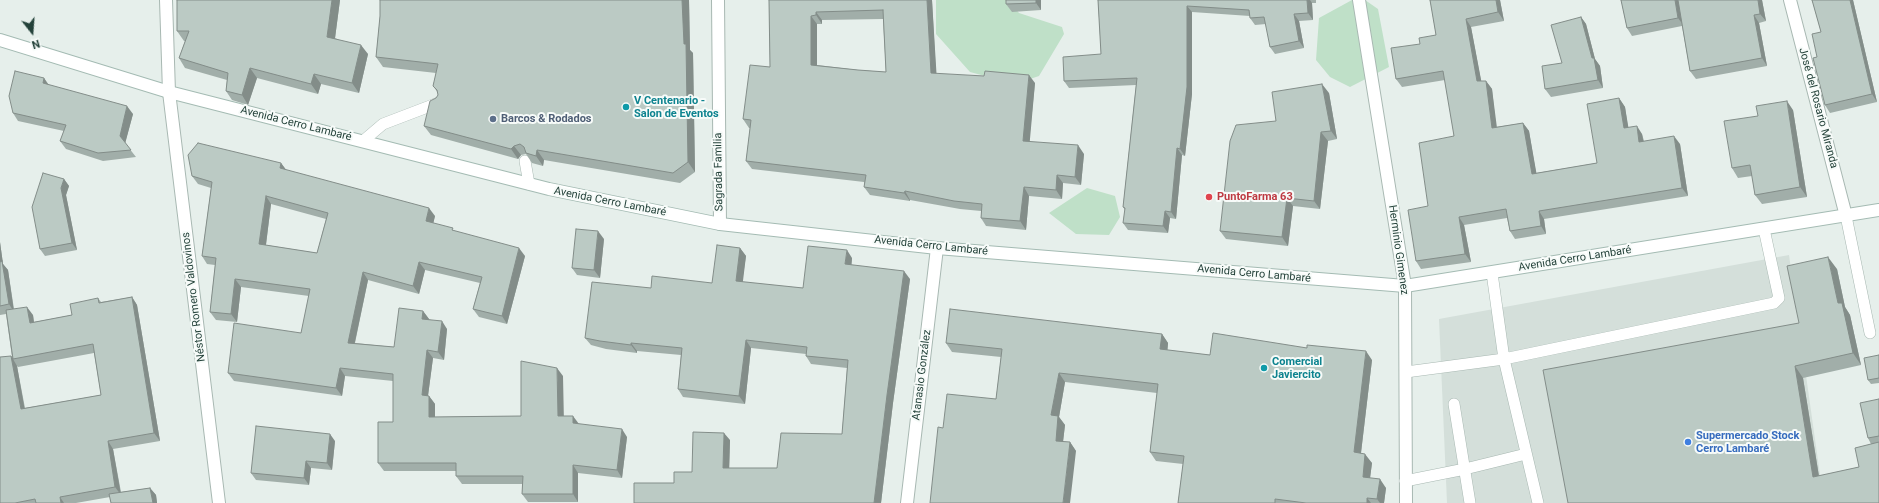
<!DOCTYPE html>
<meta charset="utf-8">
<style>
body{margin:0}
#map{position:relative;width:1879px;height:503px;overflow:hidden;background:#e6efeb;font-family:Roboto,sans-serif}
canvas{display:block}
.north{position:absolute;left:12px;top:12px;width:40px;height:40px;-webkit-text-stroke:3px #f7fbf9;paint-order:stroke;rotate:163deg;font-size:11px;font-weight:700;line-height:16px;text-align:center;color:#24423a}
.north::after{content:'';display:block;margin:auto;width:14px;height:18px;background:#24423a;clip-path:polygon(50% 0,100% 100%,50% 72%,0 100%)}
</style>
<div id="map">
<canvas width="1879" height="503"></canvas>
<div class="north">N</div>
</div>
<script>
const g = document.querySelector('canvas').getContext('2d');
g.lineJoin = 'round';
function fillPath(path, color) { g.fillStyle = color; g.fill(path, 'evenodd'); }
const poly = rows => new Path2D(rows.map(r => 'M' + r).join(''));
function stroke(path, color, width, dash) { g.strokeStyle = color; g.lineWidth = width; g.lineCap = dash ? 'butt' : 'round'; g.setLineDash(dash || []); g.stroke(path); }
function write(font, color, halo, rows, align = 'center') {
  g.font = font + ' Roboto,sans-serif'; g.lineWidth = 4; g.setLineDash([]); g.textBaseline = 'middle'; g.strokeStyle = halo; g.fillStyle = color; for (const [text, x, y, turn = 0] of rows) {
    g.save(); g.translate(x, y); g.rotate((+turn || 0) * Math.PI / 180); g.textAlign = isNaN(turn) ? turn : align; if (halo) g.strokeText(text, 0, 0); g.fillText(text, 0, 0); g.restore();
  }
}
const built = poly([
 [1789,255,1824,503,1447,503,1439,319]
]);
const green = poly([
 [936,0,1008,0,1019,13,1062,27,1064,34,1039,76,1015,84,970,72,936,34],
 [1352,0,1365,0,1378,9,1389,67,1350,87,1330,77,1316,60,1319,18],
 [1087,188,1115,196,1120,217,1109,235,1076,234,1049,213]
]);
const service = poly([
 [363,141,383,124,438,103],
 [525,161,529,184],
 [1846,216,1870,333],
 [1492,273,1504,359,1538,503],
 [1406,372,1504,359,1774,303,1779,298,1764,229],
 [1454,404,1470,503],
 [1405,481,1465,469,1526,454]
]);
const minor = poly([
 [718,0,720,224],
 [1359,0,1405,286,1406,503],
 [1790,0,1846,216],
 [169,92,219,503],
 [907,503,937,248]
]);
const tertiary = poly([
 [166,0,169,92]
]);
const secondary = poly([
 [0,40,169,92,549,189,720,224,937,248,1405,286,1879,210]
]);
const wall = poly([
 [177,0,340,0,335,38,368,54,359,93,321,84,318,94,257,78,248,105,232,100,226,91,227,80,185,68,179,58,185,41,184,41,177,31],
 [689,0,690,50,693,53,695,172,680,183,544,160,543,166,532,163,526,154,521,155,518,159,431,135,424,126,438,95,438,93,433,86,436,73,383,67,376,57,380,16],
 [769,0,932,0,936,74,1035,83,1029,142,1084,154,1081,185,1063,183,1062,199,1029,196,1026,230,986,226,981,218,981,211,960,209,910,200,910,201,870,195,864,187,864,182,752,169,746,161,750,128,749,128,743,119,770,67],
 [883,19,886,72,858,70,817,65,817,24,822,24,822,20],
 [1006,0,1041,0,1041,10,1012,12,1006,4],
 [1098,0,1316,0,1316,3,1312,3,1313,20,1299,21,1304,48,1275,54,1270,47,1266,24,1255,25,1250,18,1250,16,1192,12,1192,94,1185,156,1182,155,1176,219,1170,218,1168,233,1128,230,1123,223,1125,210,1123,207,1136,85,1069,88,1064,81,1101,54],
 [1430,0,1500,0,1504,21,1471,27,1481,81,1486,81,1492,89,1496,127,1523,123,1529,131,1536,173,1597,163,1619,98,1625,107,1628,128,1642,134,1644,141,1680,144,1688,196,1544,219,1546,234,1515,239,1510,231,1507,218,1464,225,1471,262,1421,269,1416,261,1428,206,1454,136,1445,80,1402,87,1396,79,1420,44,1436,35],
 [1621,0,1762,0,1766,21,1759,23,1767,66,1696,79,1690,71,1682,26,1632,36,1627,28],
 [1812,0,1853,0,1877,102,1830,113,1825,105,1817,57,1821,32],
 [1581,17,1586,24,1595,59,1600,66,1603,88,1551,97,1545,89,1562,63],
 [44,78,49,85,133,114,125,143,136,157,103,161,66,149,60,141,64,131,18,121,13,113],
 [1329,93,1337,139,1328,141,1320,209,1293,206,1288,246,1226,239,1220,231,1276,121],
 [1793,110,1807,197,1762,204,1755,195,1752,176,1738,178,1732,168],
 [281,163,286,170,435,216,433,223,525,256,507,324,479,317,473,309,480,283,425,270,419,294,368,280,355,343,394,347,423,311,429,319,447,329,444,360,433,358,428,396,429,396,435,404,435,417,521,416,563,376,563,416,578,424,627,437,622,478,578,473,578,502,528,502,522,494,522,484,462,484,456,476,456,471,384,471,378,463,393,422,393,381,345,376,342,396,234,381,228,373,301,333,309,296,241,287,237,322,216,320,210,312,215,265,207,264,202,256,211,188,198,184,192,176],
 [271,204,326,219,317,253,266,245],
 [64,179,69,186,66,195,77,250,45,256,40,249],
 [604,239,600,278,577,275,572,268],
 [0,242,3,264,8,270,14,309,33,315,34,322,72,315,98,298,101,302,132,297,137,305,160,441,113,449,121,492,150,488,156,495,157,503,111,503,110,497,76,503,0,503,11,356,12,357,6,314,0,315],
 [94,353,101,395,25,408,17,366,18,367],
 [740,248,746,256,742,282,803,288,852,258,851,265,910,279,893,403,881,503,634,503,674,483,692,472,730,440,729,468,777,468,842,434,847,368,811,364,806,356,806,354,751,348,745,404,683,397,678,389,681,355,637,351,637,353,606,349,591,345,585,338,651,288,712,283],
 [1837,269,1845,307,1850,315,1861,365,1803,378,1819,476,1859,467,1871,444,1868,438,1879,399,1879,503,1568,503,1799,323],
 [1162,334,1168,343,1167,350,1210,355,1372,360,1361,453,1372,463,1370,478,1386,488,1384,503,1178,503,1183,464,1156,461,1150,452,1157,393,1065,382,1059,417,1065,425,1063,442,1070,442,1076,451,943,428,996,399,1001,357,952,352,946,343],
 [1879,355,1879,383,1871,384,1868,380],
 [335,441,332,470,311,468,309,485,256,480,251,473]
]);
const shadedWall = poly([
 [332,0,340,0,334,46,327,37],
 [682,0,689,0,690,50,693,53,695,172,688,162],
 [927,0,932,0,937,82,931,73],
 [1036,0,1041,0,1041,10,1036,3],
 [1307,0,1310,0,1312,3,1313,20,1308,13],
 [1496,0,1500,0,1504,21,1498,12],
 [1675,0,1678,0,1684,26,1678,18],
 [1758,0,1762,0,1766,21,1760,14],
 [1850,0,1853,0,1877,102,1872,94],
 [1187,6,1192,12,1192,94,1185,156,1180,149],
 [816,12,822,20,822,24,816,15],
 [1294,14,1299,21,1304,48,1299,41],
 [1754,15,1759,23,1767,66,1762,58],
 [811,16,817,24,817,73,811,65],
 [1581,17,1586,24,1595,59,1600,66,1603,88,1598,80],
 [1466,19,1471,27,1483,90,1477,81],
 [361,45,368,54,359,93,352,83],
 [250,68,257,78,248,105,242,95],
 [314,74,321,84,318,94,311,84],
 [1029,75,1035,83,1029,150,1023,141],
 [44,78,49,86,43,83],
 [1486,81,1492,89,1498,136,1492,128],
 [1322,84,1329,93,1337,139,1331,131],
 [1619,98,1625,107,1630,137,1624,128],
 [1787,101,1793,110,1807,197,1800,187],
 [127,106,133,114,125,144,120,136],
 [1523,123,1529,131,1538,182,1532,174],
 [1637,126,1642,134,1645,150,1639,142],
 [1321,132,1328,141,1320,209,1314,201],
 [1674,136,1680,144,1688,196,1682,188],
 [1078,145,1084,154,1081,185,1075,177],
 [514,146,521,155,518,159,511,149],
 [1177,148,1182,155,1176,219,1171,212],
 [537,150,544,160,543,166,536,156],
 [281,163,287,171,280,168],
 [1057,175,1063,183,1062,199,1056,190],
 [64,179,69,186,66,195,77,250,72,243,61,188],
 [1024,187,1029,196,1026,230,1020,221],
 [905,191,910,200,910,201,904,193],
 [266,196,271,204,265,252,259,244],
 [1287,198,1293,206,1288,246,1282,237],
 [429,208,435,216,432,229,426,221],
 [1165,211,1170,218,1168,233,1163,226],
 [1539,211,1544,219,1546,234,1541,226],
 [1459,217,1464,225,1471,262,1465,254],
 [598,231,604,239,600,278,594,270],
 [0,242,3,264,8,270,14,312,9,304,0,264],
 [519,248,525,256,507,324,502,316],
 [740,248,746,256,742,289,736,281],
 [847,250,852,258,851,272,845,264],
 [1828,257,1837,269,1845,307,1850,315,1861,365,1853,353,1838,303],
 [419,262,425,270,419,294,413,286],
 [904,271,910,279,893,403,881,503,874,503,887,395],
 [363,272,368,280,353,351,348,343],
 [235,279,241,287,237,322,231,314],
 [132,297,137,305,160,441,154,433],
 [27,307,33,315,35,331,30,323],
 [423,311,429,319,428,327,422,319],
 [442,321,447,329,444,360,438,352],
 [1162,334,1168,343,1167,358,1160,349],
 [746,340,751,348,745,404,739,396],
 [631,343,637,351,637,353,631,345],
 [427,350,433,358,427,403,422,395],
 [1366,351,1372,360,1360,461,1354,452],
 [11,356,14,359,13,359,17,366,26,417,21,409],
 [1795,366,1803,378,1821,489,1813,477],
 [340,368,345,376,342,396,336,388],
 [557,368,563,376,564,424,558,416],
 [1059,373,1065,382,1059,417,1065,425,1062,450,1056,441,1051,415],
 [429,396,435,404,435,425,429,417],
 [573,416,579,424,573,423],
 [622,429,627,437,622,478,617,470],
 [724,433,730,440,729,476,723,468],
 [330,434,335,441,332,470,327,463],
 [108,441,113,449,121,495,115,487],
 [1070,442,1076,451,1070,503,1063,503],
 [1365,454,1372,463,1369,486,1363,477],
 [306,461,311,468,309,485,304,478],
 [573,465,578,473,578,502,573,494],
 [1380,479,1386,488,1384,503,1380,503,1377,499],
 [150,488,156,495,157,503,153,503],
 [60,497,64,503,61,503],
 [1367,498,1371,503,1367,503]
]);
const building = poly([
 [177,0,332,0,327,37,361,45,352,83,314,74,311,84,250,68,242,95,226,91,228,73,179,58,189,31,177,31,177,0],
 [380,0,682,0,684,44,686,44,688,162,673,173,537,150,536,156,526,153,524,147,520,144,514,146,511,149,424,126,430,101,436,98,438,95,437,90,433,86,438,64,376,57,380,16,380,0],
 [769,0,927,0,931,73,984,76,985,71,1029,75,1023,141,1078,145,1075,177,1057,175,1056,190,1024,187,1020,221,981,218,982,204,954,201,905,191,904,193,864,187,866,175,746,161,751,120,743,119,750,65,770,67,769,0],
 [883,10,886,72,858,70,811,65,811,16,816,15,816,12,883,10],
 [1006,0,1036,0,1036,3,1006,4,1006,0],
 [1098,0,1307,0,1308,13,1294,14,1299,41,1270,47,1264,17,1250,18,1249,10,1187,6,1187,87,1180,149,1177,148,1171,212,1165,211,1163,226,1123,223,1125,208,1123,207,1137,78,1064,81,1063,57,1101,54,1098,0],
 [1430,0,1496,0,1498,12,1466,19,1477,81,1486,81,1492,128,1523,123,1532,174,1597,163,1587,104,1619,98,1624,128,1637,126,1639,142,1674,136,1682,188,1539,211,1541,226,1510,231,1506,209,1459,217,1465,254,1416,261,1408,210,1428,206,1419,143,1454,136,1443,71,1396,79,1391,48,1420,44,1419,38,1436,35,1430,0],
 [1621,0,1675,0,1678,18,1627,28,1621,0],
 [1678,0,1758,0,1760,14,1754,15,1762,58,1690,71,1678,0],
 [1812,0,1850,0,1872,94,1825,105,1813,58,1817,57,1812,34,1821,32,1812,0],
 [1581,17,1592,58,1594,58,1598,80,1545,89,1542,66,1562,63,1551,25,1581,17],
 [15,71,44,78,43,83,127,106,120,136,131,150,98,153,60,141,66,125,13,113,9,96,15,71],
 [1322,84,1331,131,1321,132,1314,201,1287,198,1282,237,1220,231,1230,141,1236,125,1276,121,1272,92,1322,84],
 [1787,101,1800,187,1755,195,1750,165,1732,168,1724,121,1758,116,1756,106,1787,101],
 [198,143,281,163,280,168,429,208,426,221,453,228,452,230,519,248,502,316,473,309,482,277,419,262,413,286,363,272,348,343,394,347,399,308,423,311,422,319,442,321,438,352,427,350,422,395,429,396,429,417,521,416,521,361,557,368,558,416,573,416,573,423,622,429,617,470,573,465,573,494,522,494,523,476,456,476,456,463,378,463,378,422,393,422,393,374,340,368,336,388,228,373,234,323,301,333,310,289,235,279,231,314,210,312,216,258,202,256,212,182,192,176,188,155,198,143],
 [266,196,328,213,317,253,259,244,266,196],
 [43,173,64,179,61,188,72,243,40,249,32,207,43,173],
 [576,229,598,231,594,270,572,268,576,229],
 [717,245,740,248,736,281,803,288,808,246,847,250,845,264,904,271,887,395,874,503,634,503,634,483,674,483,674,472,692,472,693,432,724,433,723,468,777,468,781,433,842,434,848,360,806,356,807,347,746,340,739,396,678,389,682,348,631,343,631,345,600,341,585,338,592,282,651,288,652,276,712,283,717,245],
 [1828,257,1838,303,1842,303,1853,353,1795,366,1813,477,1859,467,1855,448,1879,442,1879,503,1568,503,1543,370,1799,323,1787,266,1828,257],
 [2,261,9,304,0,306,0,262,2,261],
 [132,297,154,433,108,441,115,487,60,497,61,503,36,503,35,499,15,503,0,503,0,357,11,356,21,409,101,395,93,344,13,359,6,310,27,307,30,323,72,315,70,304,98,298,99,303,132,297],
 [950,309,1162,334,1160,349,1210,355,1213,333,1307,348,1307,345,1366,351,1354,452,1365,454,1363,477,1380,479,1377,499,1367,498,1367,503,1306,503,1275,499,1275,503,1178,503,1184,456,1150,452,1158,384,1059,373,1051,415,1058,416,1056,441,1070,442,1063,503,930,503,938,427,943,428,947,394,996,399,1002,349,946,343,950,309],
 [1879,355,1879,378,1868,380,1864,358,1879,355],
 [1879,399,1879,436,1868,438,1860,403,1879,399],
 [256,426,330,434,327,463,306,461,304,478,251,473,256,426],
 [150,488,153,503,111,503,109,494,150,488]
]);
const markers = [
 [626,107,4,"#0f9aa8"],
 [493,119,4,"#5c6f8a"],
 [1209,197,4,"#e0444e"],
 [1264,368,4,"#0f9aa8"],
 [1688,442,4,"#3f7fe0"]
];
const cultureNames = [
 ["V Centenario -",634,101],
 ["Salon de Eventos",634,114],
 ["Comercial",1272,362],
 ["Javiercito",1272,375]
];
const streetNames = [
 ["José del Rosario Miranda",1818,108,75],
 ["Avenida Cerro Lambaré",296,124,14],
 ["Sagrada Familia",719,172,-91],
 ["Avenida Cerro Lambaré",610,202,11],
 ["Avenida Cerro Lambaré",931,246,6],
 ["Herminio Gimenez",1398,250,82],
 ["Avenida Cerro Lambaré",1575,259,-9],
 ["Avenida Cerro Lambaré",1254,274,5],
 ["Néstor Romero Valdovinos",194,297,-97],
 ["Atanasio González",922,375,-83]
];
const serviceNames = [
 ["Barcos & Rodados",501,119]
];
const healthNames = [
 ["PuntoFarma 63",1217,197]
];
const shopNames = [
 ["Supermercado Stock",1696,436],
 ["Cerro Lambaré",1696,449]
];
fillPath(built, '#d4dfda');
fillPath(green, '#bfe0c8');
stroke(service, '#a8b8b2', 12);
stroke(minor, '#a8b8b2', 14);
stroke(tertiary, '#a8b8b2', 14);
stroke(secondary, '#a4bbb3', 14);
stroke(service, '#fff', 11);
stroke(minor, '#fff', 12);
stroke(tertiary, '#fff', 12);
stroke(secondary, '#fff', 12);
fillPath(wall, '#a1aea9');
fillPath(shadedWall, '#838d89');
fillPath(building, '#bbcac4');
stroke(building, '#838d89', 1);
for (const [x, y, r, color] of markers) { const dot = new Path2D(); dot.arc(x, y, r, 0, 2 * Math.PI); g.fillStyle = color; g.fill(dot); stroke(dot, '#f7fbf9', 1.5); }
write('bold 11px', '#0d838f', '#f7fbf9', cultureNames, 'left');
write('11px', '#24423a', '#f7fbf9', streetNames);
write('bold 11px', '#4e5e75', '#f7fbf9', serviceNames, 'left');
write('bold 11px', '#be3a42', '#f7fbf9', healthNames, 'left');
write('bold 11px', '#366cbe', '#f7fbf9', shopNames, 'left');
</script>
